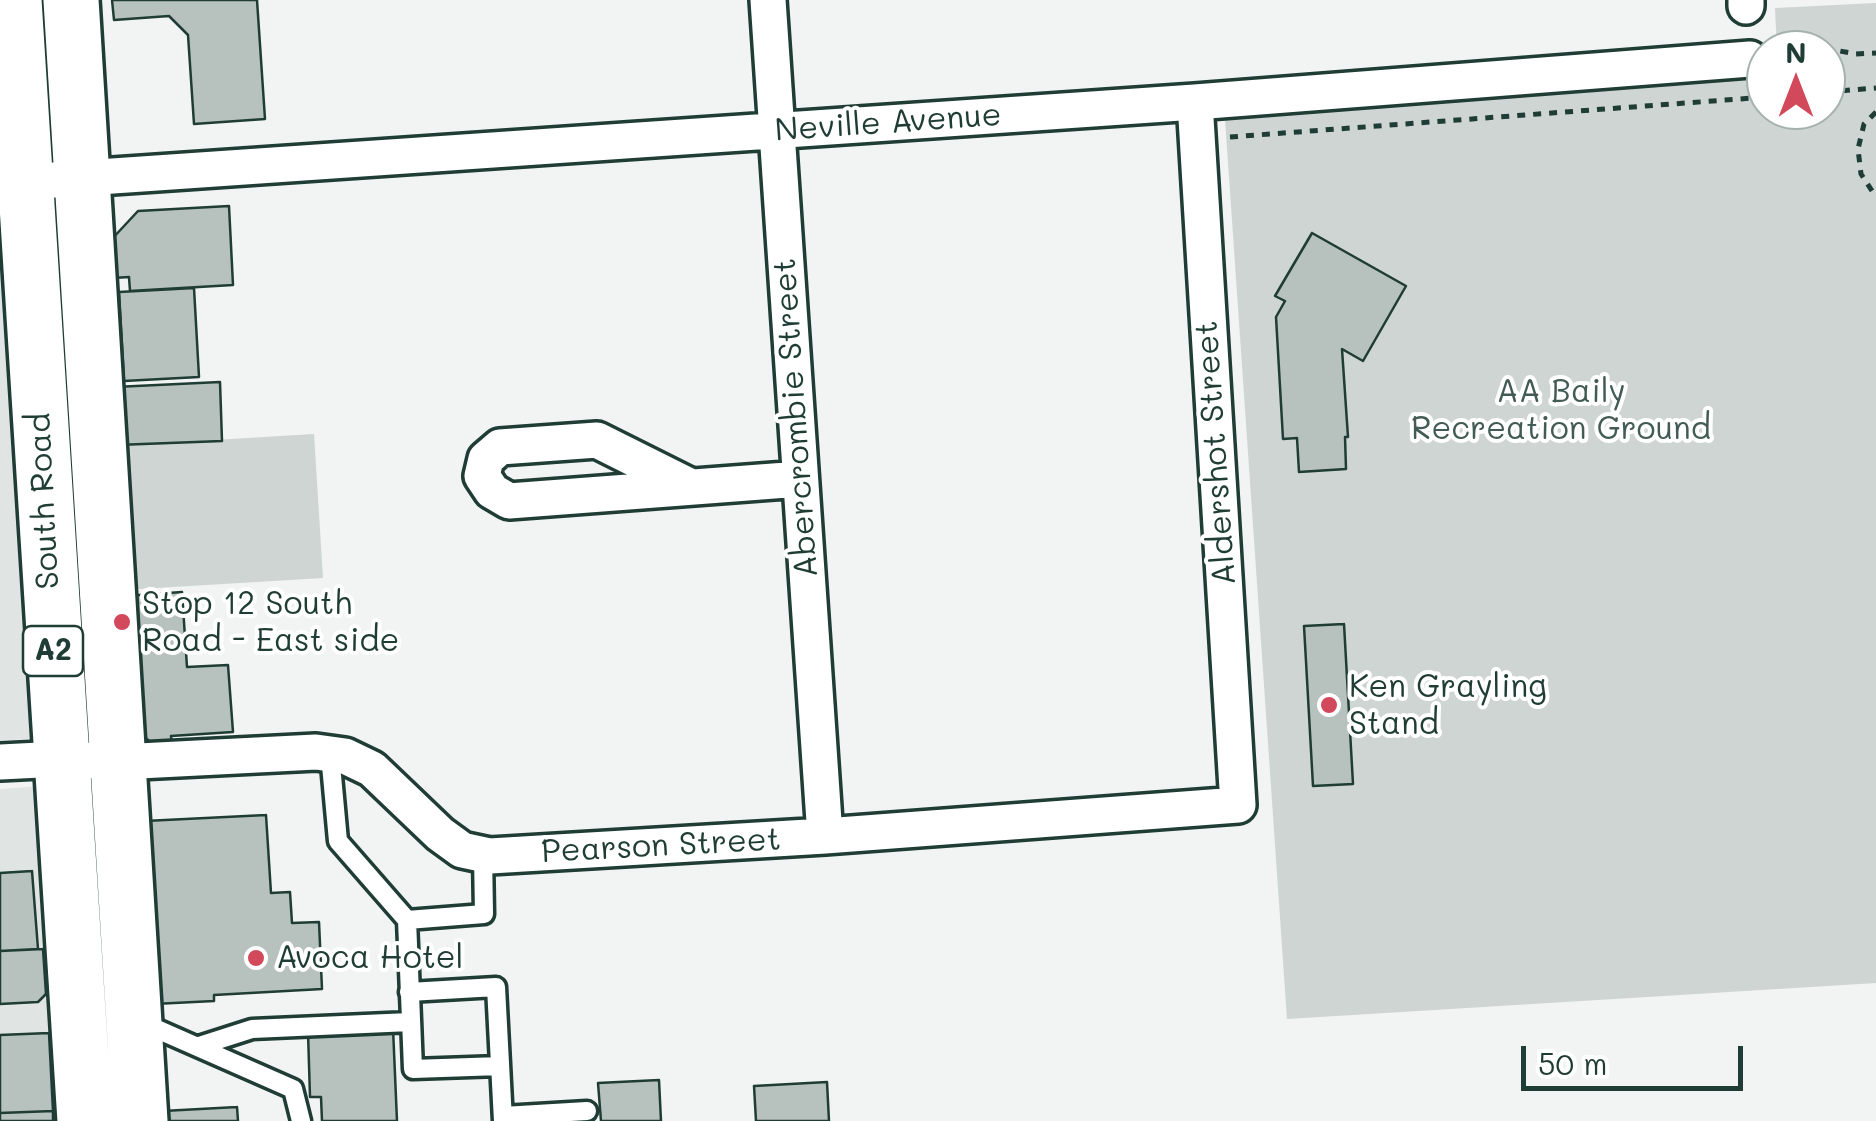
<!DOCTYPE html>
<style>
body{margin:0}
#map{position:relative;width:1876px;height:1121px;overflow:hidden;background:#f2f3f3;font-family:Mali,sans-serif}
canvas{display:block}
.north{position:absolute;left:1746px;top:30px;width:100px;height:100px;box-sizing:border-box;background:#fff;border:2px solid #a5b1ae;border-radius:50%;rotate:0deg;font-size:28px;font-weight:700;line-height:40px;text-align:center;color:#1f3d34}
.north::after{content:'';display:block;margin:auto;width:35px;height:45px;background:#d1495b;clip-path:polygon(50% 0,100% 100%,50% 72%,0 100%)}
.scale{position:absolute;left:1521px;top:1046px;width:222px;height:45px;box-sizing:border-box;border:5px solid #1f3d34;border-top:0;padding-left:12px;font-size:30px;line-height:35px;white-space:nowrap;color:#1f3d34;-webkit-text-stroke:8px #fff;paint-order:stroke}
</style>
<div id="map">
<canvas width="1876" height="1121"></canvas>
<div class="north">N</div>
<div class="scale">50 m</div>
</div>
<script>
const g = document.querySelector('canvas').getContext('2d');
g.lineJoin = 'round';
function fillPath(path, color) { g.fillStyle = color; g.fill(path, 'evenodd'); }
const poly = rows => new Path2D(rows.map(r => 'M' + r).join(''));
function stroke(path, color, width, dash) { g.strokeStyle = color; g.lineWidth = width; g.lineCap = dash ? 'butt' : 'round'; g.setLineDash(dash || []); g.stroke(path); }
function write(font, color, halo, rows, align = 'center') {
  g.font = font + ' Mali,sans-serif'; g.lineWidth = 8; g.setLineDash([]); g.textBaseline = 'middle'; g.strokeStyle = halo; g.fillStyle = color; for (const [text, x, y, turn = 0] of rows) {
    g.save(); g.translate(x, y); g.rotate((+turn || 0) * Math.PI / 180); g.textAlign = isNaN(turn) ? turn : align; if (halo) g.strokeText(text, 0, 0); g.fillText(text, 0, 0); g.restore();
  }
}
const built = poly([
 [0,48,37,738,0,741],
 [42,786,65,1121,0,1121,0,789]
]);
const green = poly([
 [1876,3,1876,983,1287,1019,1224,104,1766,64,1766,110,1826,110,1826,50,1777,50,1775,8],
 [314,434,323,578,123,590,115,446]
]);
const building = poly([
 [112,0,257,0,265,119,194,124,188,35,169,16,114,20,112,0],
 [229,206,233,285,130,291,129,277,113,278,111,240,138,211,229,206],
 [1312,233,1406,286,1363,361,1342,349,1348,437,1345,437,1346,469,1299,472,1297,438,1283,439,1276,317,1285,301,1275,296,1312,233],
 [194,288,199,377,124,381,119,292,194,288],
 [220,382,222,441,117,445,115,387,220,382],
 [182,592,187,667,228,665,233,732,171,736,172,745,155,746,134,728,125,596,182,592],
 [1344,624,1353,784,1313,786,1304,626,1344,624],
 [266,815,271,893,290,892,292,923,319,922,322,989,214,995,214,1001,154,1004,145,821,266,815],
 [32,871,38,949,0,951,0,873,32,871],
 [43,949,46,994,38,1002,0,1004,0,951,43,949],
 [393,1028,397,1121,322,1121,321,1097,310,1097,308,1032,393,1028],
 [49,1033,53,1111,0,1113,0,1035,49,1033],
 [659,1080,661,1121,601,1121,598,1083,659,1080],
 [827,1082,829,1121,756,1121,754,1086,827,1082],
 [237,1107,238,1121,164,1121,163,1111,237,1107],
 [53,1111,53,1121,0,1121,0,1113,53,1111]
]);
const path = poly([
 [1777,43,1801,44,1856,54,1876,53],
 [1826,92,1876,88],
 [1876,112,1864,124,1858,149,1861,174,1876,197],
 [1230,137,1766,97]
]);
const service = poly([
 [330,754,338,841,407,920,484,914,483,854],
 [407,920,413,1069,500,1066],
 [409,992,496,987,503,1121],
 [143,1023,293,1089,301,1121],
 [199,1046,252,1029,410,1022],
 [503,1116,587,1111]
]);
const minor = poly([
 [768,0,825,836],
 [1746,0,1746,6],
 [25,182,1195,102,1750,59],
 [689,486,597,440,500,447,486,459,482,476,492,491,509,501,800,479],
 [0,762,60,759,119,762,316,752,345,756,372,769,440,834,462,850,490,856,825,836,1238,805,1195,102]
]);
const trunk = poly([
 [14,0,85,1121],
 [71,0,140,1121]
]);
const markers = [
 [122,622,10,"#d1495b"],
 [1329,705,10,"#d1495b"],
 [256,958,10,"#d1495b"]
];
const shields = [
 [53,651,60]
];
const shieldNames = [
 ["A2",53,651]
];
const streetNames = [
 ["Neville Avenue",888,123,-4],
 ["Abercrombie Street",796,418,-94],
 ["Aldershot Street",1216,453,-94],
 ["South Road",44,501,-93],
 ["Pearson Street",661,846,-3]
];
const parkNames = [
 ["AA Baily",1561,392],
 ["Recreation Ground",1561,429]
];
const poiNames = [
 ["Stop 12 South",142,604],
 ["Road - East side",142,641],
 ["Ken Grayling",1349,687],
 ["Stand",1349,724],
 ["Avoca Hotel",276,958]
];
fillPath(built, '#e0e4e3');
fillPath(green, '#ced5d3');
fillPath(building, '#b7c1bd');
stroke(building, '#1f3d34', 2.5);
stroke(service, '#1f3d34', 25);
stroke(minor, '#1f3d34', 42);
stroke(trunk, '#1f3d34', 62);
stroke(path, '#1f3d34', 5, [8, 8]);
stroke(service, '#fff', 18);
stroke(minor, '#fff', 35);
stroke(trunk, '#fff', 55);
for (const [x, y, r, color] of markers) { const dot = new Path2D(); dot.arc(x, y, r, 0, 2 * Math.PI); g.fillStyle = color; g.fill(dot); stroke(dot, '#fff', 4); }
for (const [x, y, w] of shields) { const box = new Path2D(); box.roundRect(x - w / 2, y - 25, w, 50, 8); g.fillStyle = '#fff'; g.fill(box); stroke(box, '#1f3d34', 2.5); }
write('bold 30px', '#1f3d34', null, shieldNames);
write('32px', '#1f3d34', '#fff', streetNames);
write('32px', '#425b54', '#fff', parkNames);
write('32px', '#1f3d34', '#fff', poiNames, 'left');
</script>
